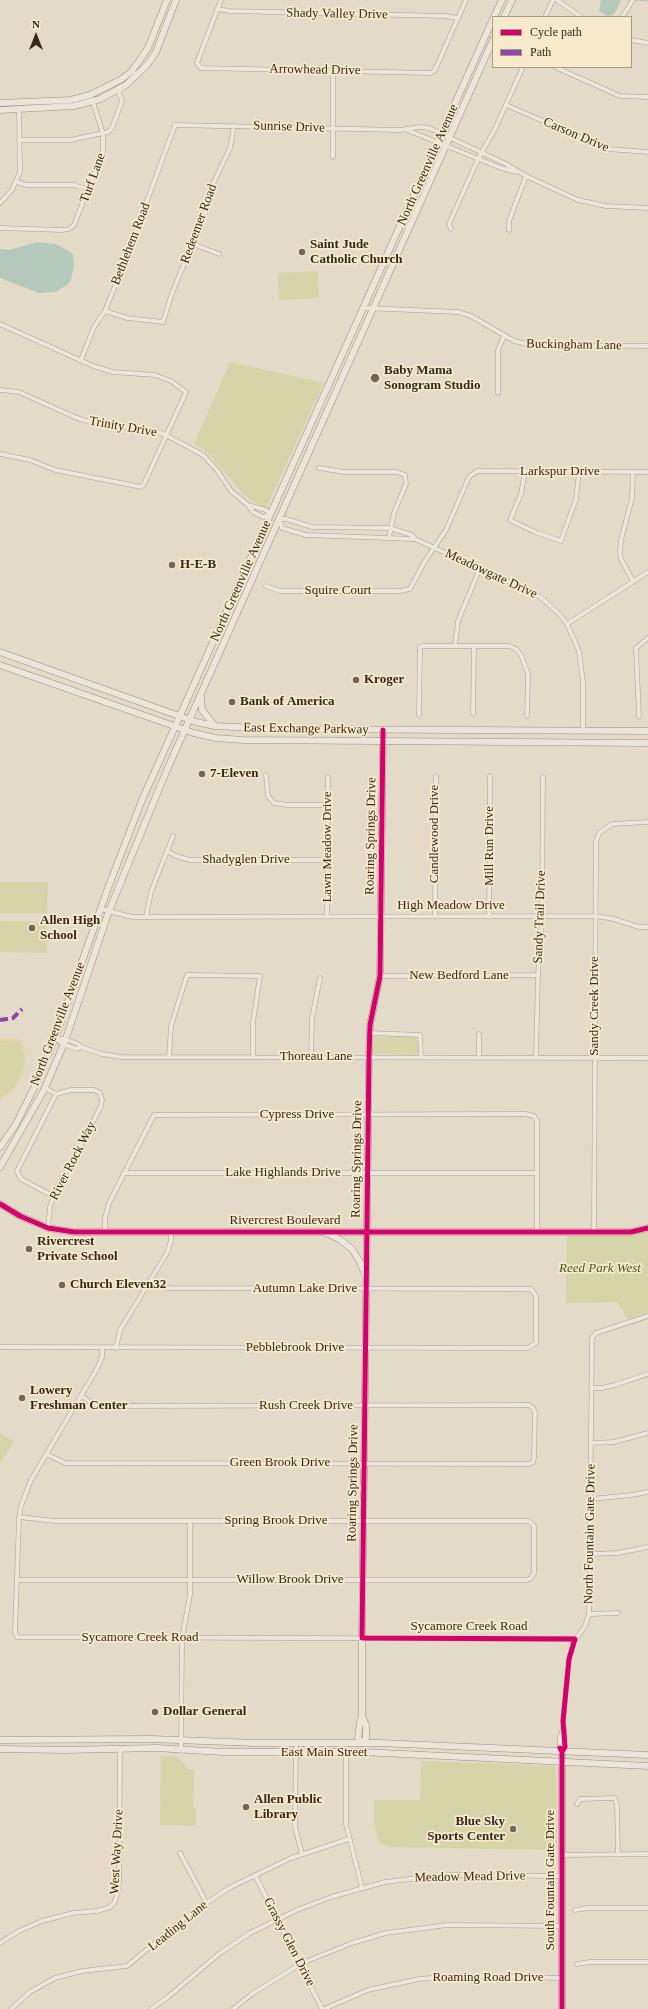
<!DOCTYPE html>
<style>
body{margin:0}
#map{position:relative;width:648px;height:2009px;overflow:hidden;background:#e4dac8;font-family:"Times New Roman",serif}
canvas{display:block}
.legend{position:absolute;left:492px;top:16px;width:140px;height:52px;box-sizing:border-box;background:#f7e9cc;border:1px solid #aa9b85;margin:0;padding:5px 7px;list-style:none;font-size:12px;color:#37271a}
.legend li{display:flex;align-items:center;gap:8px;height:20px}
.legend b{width:20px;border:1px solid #aa9b85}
.north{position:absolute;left:16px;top:16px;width:40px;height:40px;-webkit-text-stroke:3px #f7e9cc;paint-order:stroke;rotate:0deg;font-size:11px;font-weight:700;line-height:16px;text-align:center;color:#37271a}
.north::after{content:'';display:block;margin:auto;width:14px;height:18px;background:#37271a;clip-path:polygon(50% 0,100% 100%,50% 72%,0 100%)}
</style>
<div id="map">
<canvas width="648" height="2009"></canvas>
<ul class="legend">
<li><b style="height:5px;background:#d6006c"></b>Cycle path</li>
<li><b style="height:5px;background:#8e44ad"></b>Path</li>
</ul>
<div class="north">N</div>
</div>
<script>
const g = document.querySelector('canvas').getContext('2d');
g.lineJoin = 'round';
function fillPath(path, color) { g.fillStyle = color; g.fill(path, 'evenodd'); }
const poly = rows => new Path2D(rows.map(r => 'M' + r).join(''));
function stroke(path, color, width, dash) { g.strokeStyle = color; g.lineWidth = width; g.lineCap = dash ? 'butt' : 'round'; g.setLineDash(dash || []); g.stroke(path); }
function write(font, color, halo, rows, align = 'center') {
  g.font = font + ' "Times New Roman",serif'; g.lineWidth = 3.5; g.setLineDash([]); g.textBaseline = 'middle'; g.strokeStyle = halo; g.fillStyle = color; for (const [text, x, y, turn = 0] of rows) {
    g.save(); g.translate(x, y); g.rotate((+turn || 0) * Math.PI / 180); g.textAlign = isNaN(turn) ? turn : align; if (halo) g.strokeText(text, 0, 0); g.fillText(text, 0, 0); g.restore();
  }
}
const green = poly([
 [318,271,319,298,279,300,278,273],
 [230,362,324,383,266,508,257,504,243,494,208,453,194,444],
 [0,882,48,882,47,913,0,913],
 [0,921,47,922,47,953,0,952],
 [373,1037,416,1037,418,1040,418,1051,415,1055,374,1054,371,1051],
 [0,1038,22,1039,26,1056,25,1070,20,1081,11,1093,0,1100],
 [648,1232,648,1313,628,1319,617,1302,566,1303,567,1236,630,1236],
 [0,1433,14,1441,0,1464],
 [161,1756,177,1757,188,1769,194,1770,193,1808,196,1808,196,1826,160,1825],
 [421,1761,556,1766,557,1850,391,1847,383,1845,378,1840,374,1822,374,1800,420,1800]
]);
const sand = poly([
 [0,1038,22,1039,26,1056,25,1070,20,1081,11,1093,0,1100,0,1098,12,1089,19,1079,23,1069,24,1056,21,1041,1,1041]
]);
const water = poly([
 [601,0,621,0,616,11,613,15,607,16,599,11],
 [38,242,56,244,72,253,73,255,74,265,71,280,67,285,55,292,39,293,0,278,0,249,9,250]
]);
const stream = poly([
 [626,0,631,0],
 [635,0,648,1]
]);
const street = poly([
 [221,0,197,63,201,68,431,73,435,70,466,0],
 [557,0,581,17],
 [217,9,230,11,447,16,457,18],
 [545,17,553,0],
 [622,17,633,0],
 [631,40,648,43],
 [555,67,620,96,648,97],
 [506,105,608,149,648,152],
 [407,130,501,168,516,172],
 [19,140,70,140,108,132,112,128,122,101,118,90],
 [333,157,333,70],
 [17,182,27,185,74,185,89,190],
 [0,203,12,190,20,172,19,109],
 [0,228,62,230,69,229,74,225,103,151,103,134,93,102],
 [451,229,449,224,478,159,495,129,523,67],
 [509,230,509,221,526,176],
 [193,244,219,254],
 [364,308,458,312,471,316,514,341,532,345,648,346],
 [105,311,127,318,163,322,172,293,204,216,212,186,230,148,234,126],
 [0,324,93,366,113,372,155,375,171,381,186,392,144,484,141,487,55,470,30,460,0,454],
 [81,360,94,327,105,311,123,266,175,125,400,130,420,127,429,128,504,163,526,176,578,200,606,206,648,208],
 [0,390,19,392,77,418,93,423,155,431,166,435,203,455,217,470,231,491,248,505,253,512,263,517,270,515,266,510,248,505],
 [498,393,498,350,504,336],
 [319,468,344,472,397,472,405,475,406,484,394,513,389,537],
 [525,471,521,494,510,520,535,532,561,541,576,499,579,472],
 [633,472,632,498,621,540,620,551,621,559,633,581],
 [415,539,306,535,282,528,279,519,286,519,312,527,390,528,412,535,415,539,534,593,543,599,560,615,567,624,579,651,583,682,583,731],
 [266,586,280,591,400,591,410,589,425,561,446,530,469,477,477,471,648,472],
 [567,624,648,572],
 [455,645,458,621,480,568],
 [473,714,474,646],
 [419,715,420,647,423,646,509,646,516,649,521,655,528,674,527,716],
 [639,717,636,648,648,638],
 [266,775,268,796,274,803,288,805,328,805],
 [167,851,176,856,190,860,328,860],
 [101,909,132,917,596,916,614,919,639,927,648,927],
 [146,917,151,892,173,836],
 [327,917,328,777],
 [435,917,436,776],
 [489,917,490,776],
 [380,976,538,975],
 [370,1033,420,1035,421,1057],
 [55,1038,63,1044,77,1049,81,1047,102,1054,121,1057,648,1058],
 [56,1038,65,1039,78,1044,81,1047],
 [169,1057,171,1026,187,975,260,976,253,1022,253,1057],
 [311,1057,312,1018,320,978],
 [479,1057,479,1034],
 [536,1057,538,975,542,917,543,777],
 [45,1088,56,1094,71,1090,94,1090,100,1093,102,1100,101,1106,80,1147,55,1191,50,1207,48,1228],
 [126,1173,537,1173],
 [53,1196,21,1179,17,1171,56,1094],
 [105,1232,105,1218,109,1203,154,1115,526,1114,534,1116,537,1121,537,1232],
 [594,1232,596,842,599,833,612,824,648,822],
 [0,1347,528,1348,536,1343,536,1296,531,1289,169,1288,149,1283],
 [102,1348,102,1357,98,1367,31,1480,21,1506,19,1519,15,1632,17,1637,575,1639],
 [116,1348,120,1330,167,1253,171,1241,171,1232],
 [591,1388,602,1388,615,1385,648,1374],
 [591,1443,614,1442,648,1433],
 [46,1454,65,1463,529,1464,533,1462,534,1458,535,1412,533,1408,529,1405,108,1406,94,1404,81,1396],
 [591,1499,632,1495,648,1492],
 [590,1554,618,1553,648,1547],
 [17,1580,527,1580,531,1578,534,1573,534,1526,529,1521,55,1521,19,1517],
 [589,1614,618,1613],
 [296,1742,295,1827,302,1854],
 [181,1751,182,1638,190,1595,190,1521],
 [346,1752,346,1824,362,1888],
 [562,1752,560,1748,560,1737,563,1729],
 [563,1752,565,1737,563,1721,569,1659,573,1643,585,1626,589,1614,592,1338,596,1333,648,1316],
 [577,1804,580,1799,615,1798,617,1805,618,1855],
 [180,1853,206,1902],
 [562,1855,648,1854],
 [255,1875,322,2009],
 [575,1910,588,1908,648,1908],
 [0,1943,19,1931,42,1921,73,1913,97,1911,110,1907,114,1903,116,1898,119,1883,120,1749],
 [577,1964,590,1962,648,1962],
 [11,2009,30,1992,55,1978,82,1971,127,1966,190,1914,229,1888,291,1858,349,1839],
 [151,2009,168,1997,220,1953,250,1933,297,1910,331,1897,385,1882,426,1877,450,1875,562,1876],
 [233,2009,252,1994,300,1964,352,1943,386,1933,447,1925,562,1926],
 [324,2009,368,1990,419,1979,456,1976,562,1978]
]);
const secondary = poly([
 [494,17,502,0],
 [504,17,512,0],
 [0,103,71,100,90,95,122,79,132,71,148,48,167,0],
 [0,110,74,106,100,99,126,85,147,65,156,52,176,0],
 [0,652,196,722,215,726,279,729,648,731],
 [0,665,194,733,216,738,243,740,648,743],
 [201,698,202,710,215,726],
 [0,1147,16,1124,35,1086,55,1038,108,888,142,800,493,19],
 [0,1167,44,1090,65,1041,109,911,166,772,493,40],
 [0,1204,20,1216,48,1228,74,1232,631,1232,648,1228],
 [326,1233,339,1239,352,1249,360,1262,365,1274],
 [362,1716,360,1722,358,1738,363,1743],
 [0,1740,151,1739,255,1743,380,1743,648,1755],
 [363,1743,366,1738,366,1725,362,1716,362,1638,369,1057,370,1025,380,976,383,730],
 [0,1749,65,1750,156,1748,224,1752,362,1752,648,1766],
 [562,2009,562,1752]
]);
const quiet = poly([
 [0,1020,13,1018,22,1009]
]);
const cycleway = poly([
 [383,730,380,976,370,1025,369,1057,362,1638,575,1639,569,1659,563,1721,565,1747,562,1752],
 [0,1204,20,1216,48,1228,74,1232,631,1232,648,1228],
 [560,1748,562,1752,562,2009]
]);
const markers = [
 [302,252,4,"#746657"],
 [375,378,5,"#746657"],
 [172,565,4,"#746657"],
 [356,680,4,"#746657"],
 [232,702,4,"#746657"],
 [202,774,4,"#746657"],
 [32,928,4,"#746657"],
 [29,1249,4,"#746657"],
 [62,1285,4,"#746657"],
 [22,1398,4,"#746657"],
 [155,1712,4,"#746657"],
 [246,1807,4,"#746657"],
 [513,1829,4,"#746657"]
];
const streetNames = [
 ["Shady Valley Drive",337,14,1],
 ["Arrowhead Drive",315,70,1],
 ["Sunrise Drive",289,127,2],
 ["Carson Drive",576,135,23],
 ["North Greenville Avenue",428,165,-66],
 ["Turf Lane",93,178,-70],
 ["Redeemer Road",199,224,-70],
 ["Bethlehem Road",131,244,-69],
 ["Buckingham Lane",574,345,1],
 ["Trinity Drive",123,427,10],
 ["Larkspur Drive",560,472],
 ["Meadowgate Drive",491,574,25],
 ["North Greenville Avenue",241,581,-66],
 ["Squire Court",338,591],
 ["East Exchange Parkway",306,729,1],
 ["Candlewood Drive",435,834,-90],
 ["Roaring Springs Drive",371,836,-89],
 ["Mill Run Drive",490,846,-90],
 ["Lawn Meadow Drive",328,847,-90],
 ["Shadyglen Drive",246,860],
 ["High Meadow Drive",451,906],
 ["Sandy Trail Drive",540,917,-88],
 ["New Bedford Lane",459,976],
 ["Sandy Creek Drive",595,1006,-90],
 ["North Greenville Avenue",58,1024,-69],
 ["Thoreau Lane",316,1057],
 ["Cypress Drive",297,1115],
 ["Roaring Springs Drive",357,1159,-89],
 ["River Rock Way",73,1161,-63],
 ["Lake Highlands Drive",283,1173],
 ["Rivercrest Boulevard",285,1221],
 ["Autumn Lake Drive",305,1289],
 ["Pebblebrook Drive",295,1348],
 ["Rush Creek Drive",306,1406],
 ["Green Brook Drive",280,1463],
 ["Roaring Springs Drive",353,1483,-89],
 ["Spring Brook Drive",276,1521],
 ["North Fountain Gate Drive",590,1534,-89],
 ["Willow Brook Drive",290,1580],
 ["Sycamore Creek Road",469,1627],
 ["Sycamore Creek Road",140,1638],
 ["East Main Street",324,1753],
 ["West Way Drive",117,1852,-87],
 ["Meadow Mead Drive",470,1877,-1],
 ["South Fountain Gate Drive",551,1880,-90],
 ["Leading Lane",178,1926,-39],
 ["Grassy Glen Drive",289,1942,63],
 ["Roaming Road Drive",488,1978]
];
const poiNames = [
 ["Saint Jude",310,245],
 ["Catholic Church",310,260],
 ["Baby Mama",384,371],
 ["Sonogram Studio",384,386],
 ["H-E-B",180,565],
 ["Kroger",364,680],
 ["Bank of America",240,702],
 ["7-Eleven",210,774],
 ["Allen High",40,921],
 ["School",40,936],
 ["Rivercrest",37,1242],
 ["Private School",37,1257],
 ["Church Eleven32",70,1285],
 ["Lowery",30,1391],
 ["Freshman Center",30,1406],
 ["Dollar General",163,1712],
 ["Allen Public",254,1800],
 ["Library",254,1815],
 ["Blue Sky",505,1822,"right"],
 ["Sports Center",505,1837,"right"]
];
const parkNames = [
 ["Reed Park West",600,1269]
];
fillPath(green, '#d6d4a9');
fillPath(sand, '#ead6ac');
fillPath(water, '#b4c8bb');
stroke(stream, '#b4c8bb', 1);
stroke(street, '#a99f92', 5);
stroke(secondary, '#988e82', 7);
stroke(street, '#ece5da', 4);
stroke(secondary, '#ece5da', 6);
stroke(quiet, '#8e44ad', 4, [8, 4]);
stroke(cycleway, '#d6006c', 5);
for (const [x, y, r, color] of markers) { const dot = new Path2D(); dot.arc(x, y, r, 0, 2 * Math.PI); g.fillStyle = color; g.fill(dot); stroke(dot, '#f7e9cc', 1.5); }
write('13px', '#37271a', '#f7e9cc', streetNames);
write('bold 13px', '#37271a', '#f7e9cc', poiNames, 'left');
write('italic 13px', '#4a551f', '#f7e9cc', parkNames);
</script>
